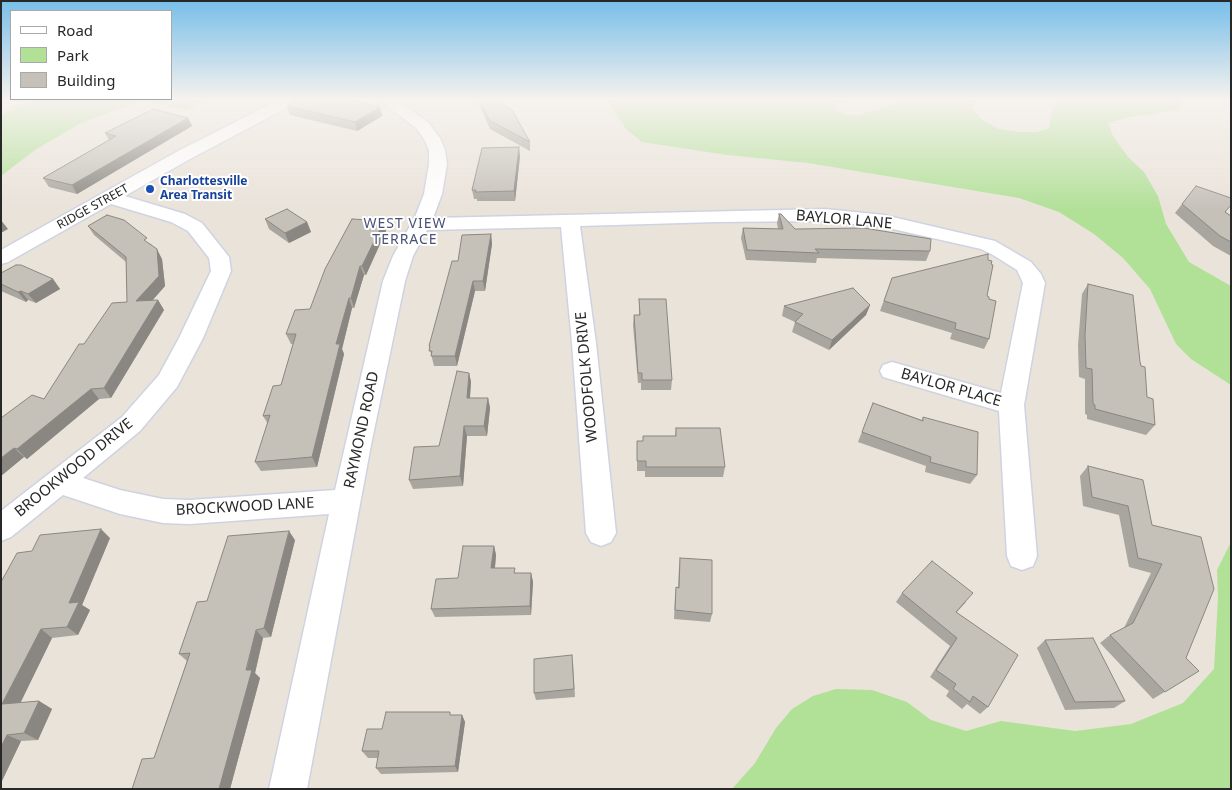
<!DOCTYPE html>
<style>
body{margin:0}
#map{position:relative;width:1232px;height:790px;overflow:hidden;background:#eae3da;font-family:"Noto Sans",sans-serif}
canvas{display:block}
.frame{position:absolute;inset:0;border:2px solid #282828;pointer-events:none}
.legend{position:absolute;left:10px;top:10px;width:162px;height:90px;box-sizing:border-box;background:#fff;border:1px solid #a9a9a9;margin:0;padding:6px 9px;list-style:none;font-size:15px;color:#282828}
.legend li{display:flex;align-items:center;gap:10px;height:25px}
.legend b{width:25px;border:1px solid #a9a9a9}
</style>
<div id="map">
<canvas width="1232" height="790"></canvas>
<div class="frame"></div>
<ul class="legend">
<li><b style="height:6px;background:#fff"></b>Road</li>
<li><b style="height:14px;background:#b1e097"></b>Park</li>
<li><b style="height:14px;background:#c5c1b9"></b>Building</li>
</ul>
</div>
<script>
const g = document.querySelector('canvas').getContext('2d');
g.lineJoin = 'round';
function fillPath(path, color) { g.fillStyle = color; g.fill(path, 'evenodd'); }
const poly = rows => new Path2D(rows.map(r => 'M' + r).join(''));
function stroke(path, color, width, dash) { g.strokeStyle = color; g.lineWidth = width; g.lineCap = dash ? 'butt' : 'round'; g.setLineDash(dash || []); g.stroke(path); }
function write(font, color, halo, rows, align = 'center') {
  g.font = font + ' "Noto Sans",sans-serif'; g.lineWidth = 4; g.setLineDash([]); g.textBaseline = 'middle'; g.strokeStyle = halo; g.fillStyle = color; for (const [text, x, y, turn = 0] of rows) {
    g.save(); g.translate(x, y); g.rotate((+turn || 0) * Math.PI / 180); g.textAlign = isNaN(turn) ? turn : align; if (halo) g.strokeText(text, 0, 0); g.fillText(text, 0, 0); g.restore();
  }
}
const green = poly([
 [33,100,205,100,187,110,141,101,104,114,81,123,35,150,1,176,1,115],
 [607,100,852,100,835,104,836,110,843,114,859,115,892,105,899,100,978,100,972,107,981,119,999,129,1019,132,1037,132,1049,128,1052,110,1057,103,1064,100,1179,100,1181,106,1178,110,1129,117,1108,123,1113,136,1128,157,1144,172,1158,196,1166,224,1189,262,1231,286,1231,385,1191,359,1176,344,1150,289,1123,258,1094,234,1059,212,1019,198,808,163,727,155,642,142,626,129],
 [1231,542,1231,789,732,789,755,763,776,728,792,709,813,696,836,689,872,690,907,702,931,720,966,731,1001,721,1075,731,1131,724,1183,703,1214,669,1218,598,1217,570]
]);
const street = poly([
 [279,100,298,100,296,103,190,159,125,196,185,214,202,223,229,257,231,271,203,338,177,387,140,431,83,478,120,490,163,499,190,500,335,490,383,281,393,256,415,217,424,194,429,164,429,150,424,139,416,128,379,100,396,100,428,122,440,138,445,150,447,164,442,194,433,218,825,209,884,215,995,241,1031,262,1041,274,1045,283,1024,405,1037,556,1033,566,1022,570,1011,566,1007,556,999,411,883,377,880,371,883,365,892,362,1001,393,1023,283,1017,270,993,255,981,249,884,227,825,221,716,222,580,226,596,343,616,533,611,542,601,546,591,542,586,533,572,343,561,227,427,230,413,256,405,281,371,445,307,789,269,789,329,514,190,524,163,523,120,514,63,495,11,537,1,541,1,511,122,417,159,375,179,338,211,271,209,258,188,231,171,222,111,204,8,262,1,264,1,250,178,151,279,100]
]);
const secondary = poly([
 [1,100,21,100,19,104,1,110,1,100]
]);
const wall = poly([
 [477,100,497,100,530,142,530,151,490,129],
 [287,106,380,107,382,116,357,131,290,115],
 [188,118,192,126,77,194,49,187,43,178,109,140,105,133],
 [520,156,515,201,477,201,477,199,474,199,472,190],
 [1182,204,1225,212,1231,216,1231,256,1213,246,1175,213],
 [779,214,795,229,930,251,926,261,817,258,816,263,746,260,741,238,743,228,778,229,777,223],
 [265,219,307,222,311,232,289,243,269,229],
 [88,226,151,244,162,259,165,286,152,301,158,300,164,310,111,398,99,399,27,459,24,457,1,476,1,418,44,399,84,344,127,302,126,262,94,235],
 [386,231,366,275,364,275,354,308,352,308,342,349,344,354,317,467,261,471,255,462,268,424,263,416,281,385,293,344,291,344,286,334],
 [491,234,492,244,485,291,475,291,457,366,434,366,429,346,458,261],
 [1,273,53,279,60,289,36,303,28,300,26,302,1,291],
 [892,278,987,296,989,299,989,339,984,349,950,339,952,333,880,311],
 [1088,284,1140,362,1147,397,1155,425,1146,435,1087,419,1087,415,1085,414,1085,379,1079,377,1078,345,1082,294],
 [639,299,672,380,671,390,641,390,641,383,638,383,633,325,634,315,639,315],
 [870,305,866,315,829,350,792,332,795,322,782,316,784,306],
 [469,373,471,382,470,398,488,398,490,408,487,436,467,436,463,486,413,489,409,480,439,446],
 [873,403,922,420,923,417,977,475,970,484,925,472,926,466,858,442],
 [676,428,725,467,723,477,645,477,645,471,637,471,637,441,643,441,675,436],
 [1088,466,1152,525,1186,658,1199,671,1153,699,1100,643,1110,635,1124,628,1151,573,1129,567,1119,515,1083,506,1080,476],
 [110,538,82,605,90,610,78,635,52,638,20,703,39,701,52,709,38,740,21,741,1,783,1,582,32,551],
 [295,540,271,637,263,638,255,673,260,678,230,789,132,789,154,758,187,661,179,654,207,601],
 [494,546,496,555,495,568,516,573,531,573,533,582,531,615,435,617,431,609,458,578],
 [680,558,712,614,710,622,674,619,675,596,676,587,678,588,679,567],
 [902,593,966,602,957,612,988,707,980,714,967,704,962,709,946,696,949,691,930,677,950,646,896,602],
 [1045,640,1125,701,1114,708,1065,710,1037,648],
 [573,663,575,697,536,700,534,693],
 [452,715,462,715,465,722,458,772,381,774,376,768,378,758,368,758,362,751,382,729]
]);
const shadedWall = poly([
 [380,107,382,116,357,131,355,122],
 [188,118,192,126,77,194,72,185],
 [519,147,520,156,515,201,514,191],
 [1,220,8,229,1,233],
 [384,221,386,231,366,275,362,266],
 [307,222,311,232,289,243,285,233],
 [491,234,492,244,485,291,483,281],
 [157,249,162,259,165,286,143,311,136,301],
 [360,266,364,275,354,308,351,298],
 [53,279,60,289,36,303,28,294],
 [473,281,475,291,457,366,455,356],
 [21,291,28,300,26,302,18,292],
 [349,298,352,308,342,349,344,354,317,467,312,457,336,344],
 [158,300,164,310,111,398,104,388],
 [870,305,866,315,829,350,832,340],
 [469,373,471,382,469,408,467,398],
 [91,389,99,399,27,459,17,449],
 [488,398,490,408,487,436,484,426],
 [464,426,467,436,463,486,460,476],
 [14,448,24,457,1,476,1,458],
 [101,529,110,538,82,605,90,610,78,635,67,627,69,603],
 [289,531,295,540,271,637,264,628],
 [494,546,496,555,494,577,491,568],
 [531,573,533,582,531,615,530,606],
 [41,629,52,638,16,712,2,704],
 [256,630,263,638,255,673,260,678,230,789,219,789],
 [39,701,52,709,38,740,24,733],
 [462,715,465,722,458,772,455,766],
 [7,735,21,741,1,783,1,747]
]);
const building = poly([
 [296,100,352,100,380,107,355,122,287,106,296,100],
 [480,100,497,100,512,110,530,142,489,120,480,100],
 [153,109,188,118,72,185,43,178,116,136,105,133,153,109],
 [519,147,514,191,475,192,476,190,472,190,482,148,519,147],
 [1196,186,1231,198,1231,205,1225,212,1231,216,1231,242,1220,236,1182,204,1196,186],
 [287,209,307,222,285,233,265,219,287,209],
 [779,214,781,214,795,229,864,228,931,239,930,251,815,249,819,253,747,250,743,228,783,229,779,214],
 [107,215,124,220,147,238,144,240,157,249,159,276,136,301,158,300,104,388,91,389,17,449,14,448,1,458,1,418,32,395,44,399,79,344,84,344,112,303,127,302,126,257,88,226,107,215],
 [352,219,384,221,362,266,360,266,351,298,349,298,336,344,340,344,312,457,255,462,270,415,263,416,273,386,281,385,296,334,286,334,295,310,310,309,325,269,352,219],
 [491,234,483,281,473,281,455,356,431,356,432,351,429,351,430,346,429,346,452,261,458,261,462,235,491,234],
 [988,254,988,260,992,261,991,264,993,265,987,296,989,297,989,299,996,301,989,339,955,329,956,323,884,301,892,278,988,254],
 [16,265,21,265,53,279,28,294,21,291,18,292,1,284,1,273,16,265],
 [1088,284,1133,295,1140,362,1141,366,1145,367,1147,397,1153,399,1155,425,1095,409,1095,405,1093,404,1092,369,1086,368,1085,335,1088,284],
 [853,288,870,305,832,340,795,322,803,314,784,306,853,288],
 [639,299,666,299,672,380,642,380,642,373,638,373,634,315,640,315,639,299],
 [457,371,469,373,467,398,488,398,484,426,464,426,460,476,409,480,414,447,439,446,457,371],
 [873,403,923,421,923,417,978,432,977,475,930,462,931,457,862,432,873,403],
 [676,428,720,428,725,467,646,467,646,461,637,461,637,441,643,441,643,436,676,436,676,428],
 [1088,466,1143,480,1152,525,1201,537,1214,589,1186,658,1199,671,1165,692,1110,635,1133,623,1162,564,1138,558,1128,506,1092,497,1088,466],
 [101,529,69,603,79,602,67,627,41,629,2,704,39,701,24,733,7,735,1,747,1,582,17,553,32,551,40,535,101,529],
 [289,531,264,628,256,630,246,670,252,670,219,789,132,789,142,759,154,758,190,653,179,654,197,602,207,601,228,536,289,531],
 [463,546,494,546,491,568,515,568,514,573,531,573,530,606,431,609,436,579,458,578,463,546],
 [680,558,712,560,712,614,675,610,676,587,679,588,680,558],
 [932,561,973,593,956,612,1018,655,988,707,973,696,970,702,953,689,956,684,936,670,957,638,902,593,932,561],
 [1093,638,1125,701,1075,702,1045,640,1093,638],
 [572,655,574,689,534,693,534,659,572,655],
 [386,712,450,712,450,715,462,715,455,766,376,768,379,751,362,751,367,729,382,729,386,712]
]);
const markers = [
 [150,189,5,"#1a4fb4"]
];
const farTransitnames = [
 ["Charlottesville",160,182],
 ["Area Transit",160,196]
];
const farStreetnames = [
 ["RIDGE STREET",93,207,-29]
];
const farNeighbourhoodnames = [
 ["WEST VIEW",405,224],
 ["TERRACE",405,240]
];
const streetNames = [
 ["BAYLOR LANE",844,220,5],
 ["WOODFOLK DRIVE",587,377,-95],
 ["BAYLOR PLACE",951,388,16],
 ["RAYMOND ROAD",362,430,-78],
 ["BROOKWOOD DRIVE",74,468,-39],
 ["BROCKWOOD LANE",245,507,-3]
];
fillPath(green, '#b1e097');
stroke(street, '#cfd3e1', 3);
stroke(secondary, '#cfd3e1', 2);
fillPath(street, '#fff');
fillPath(secondary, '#fff');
fillPath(wall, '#a9a69f');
fillPath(shadedWall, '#8a8782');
fillPath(building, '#c5c1b9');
stroke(building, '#8a8782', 1);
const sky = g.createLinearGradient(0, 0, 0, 211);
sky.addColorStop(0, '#77bee9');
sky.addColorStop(0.47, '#f6f2ee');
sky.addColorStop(1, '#f6f2ee00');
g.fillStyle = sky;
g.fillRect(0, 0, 1232, 211);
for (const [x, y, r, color] of markers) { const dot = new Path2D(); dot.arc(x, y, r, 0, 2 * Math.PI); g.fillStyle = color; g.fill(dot); stroke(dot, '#fff', 2); }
write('bold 12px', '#164399', '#fff', farTransitnames, 'left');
write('12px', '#282828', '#fff', farStreetnames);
g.letterSpacing = '1px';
write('14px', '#4a5377', '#fff', farNeighbourhoodnames);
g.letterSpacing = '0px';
write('15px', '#282828', '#fff', streetNames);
</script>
